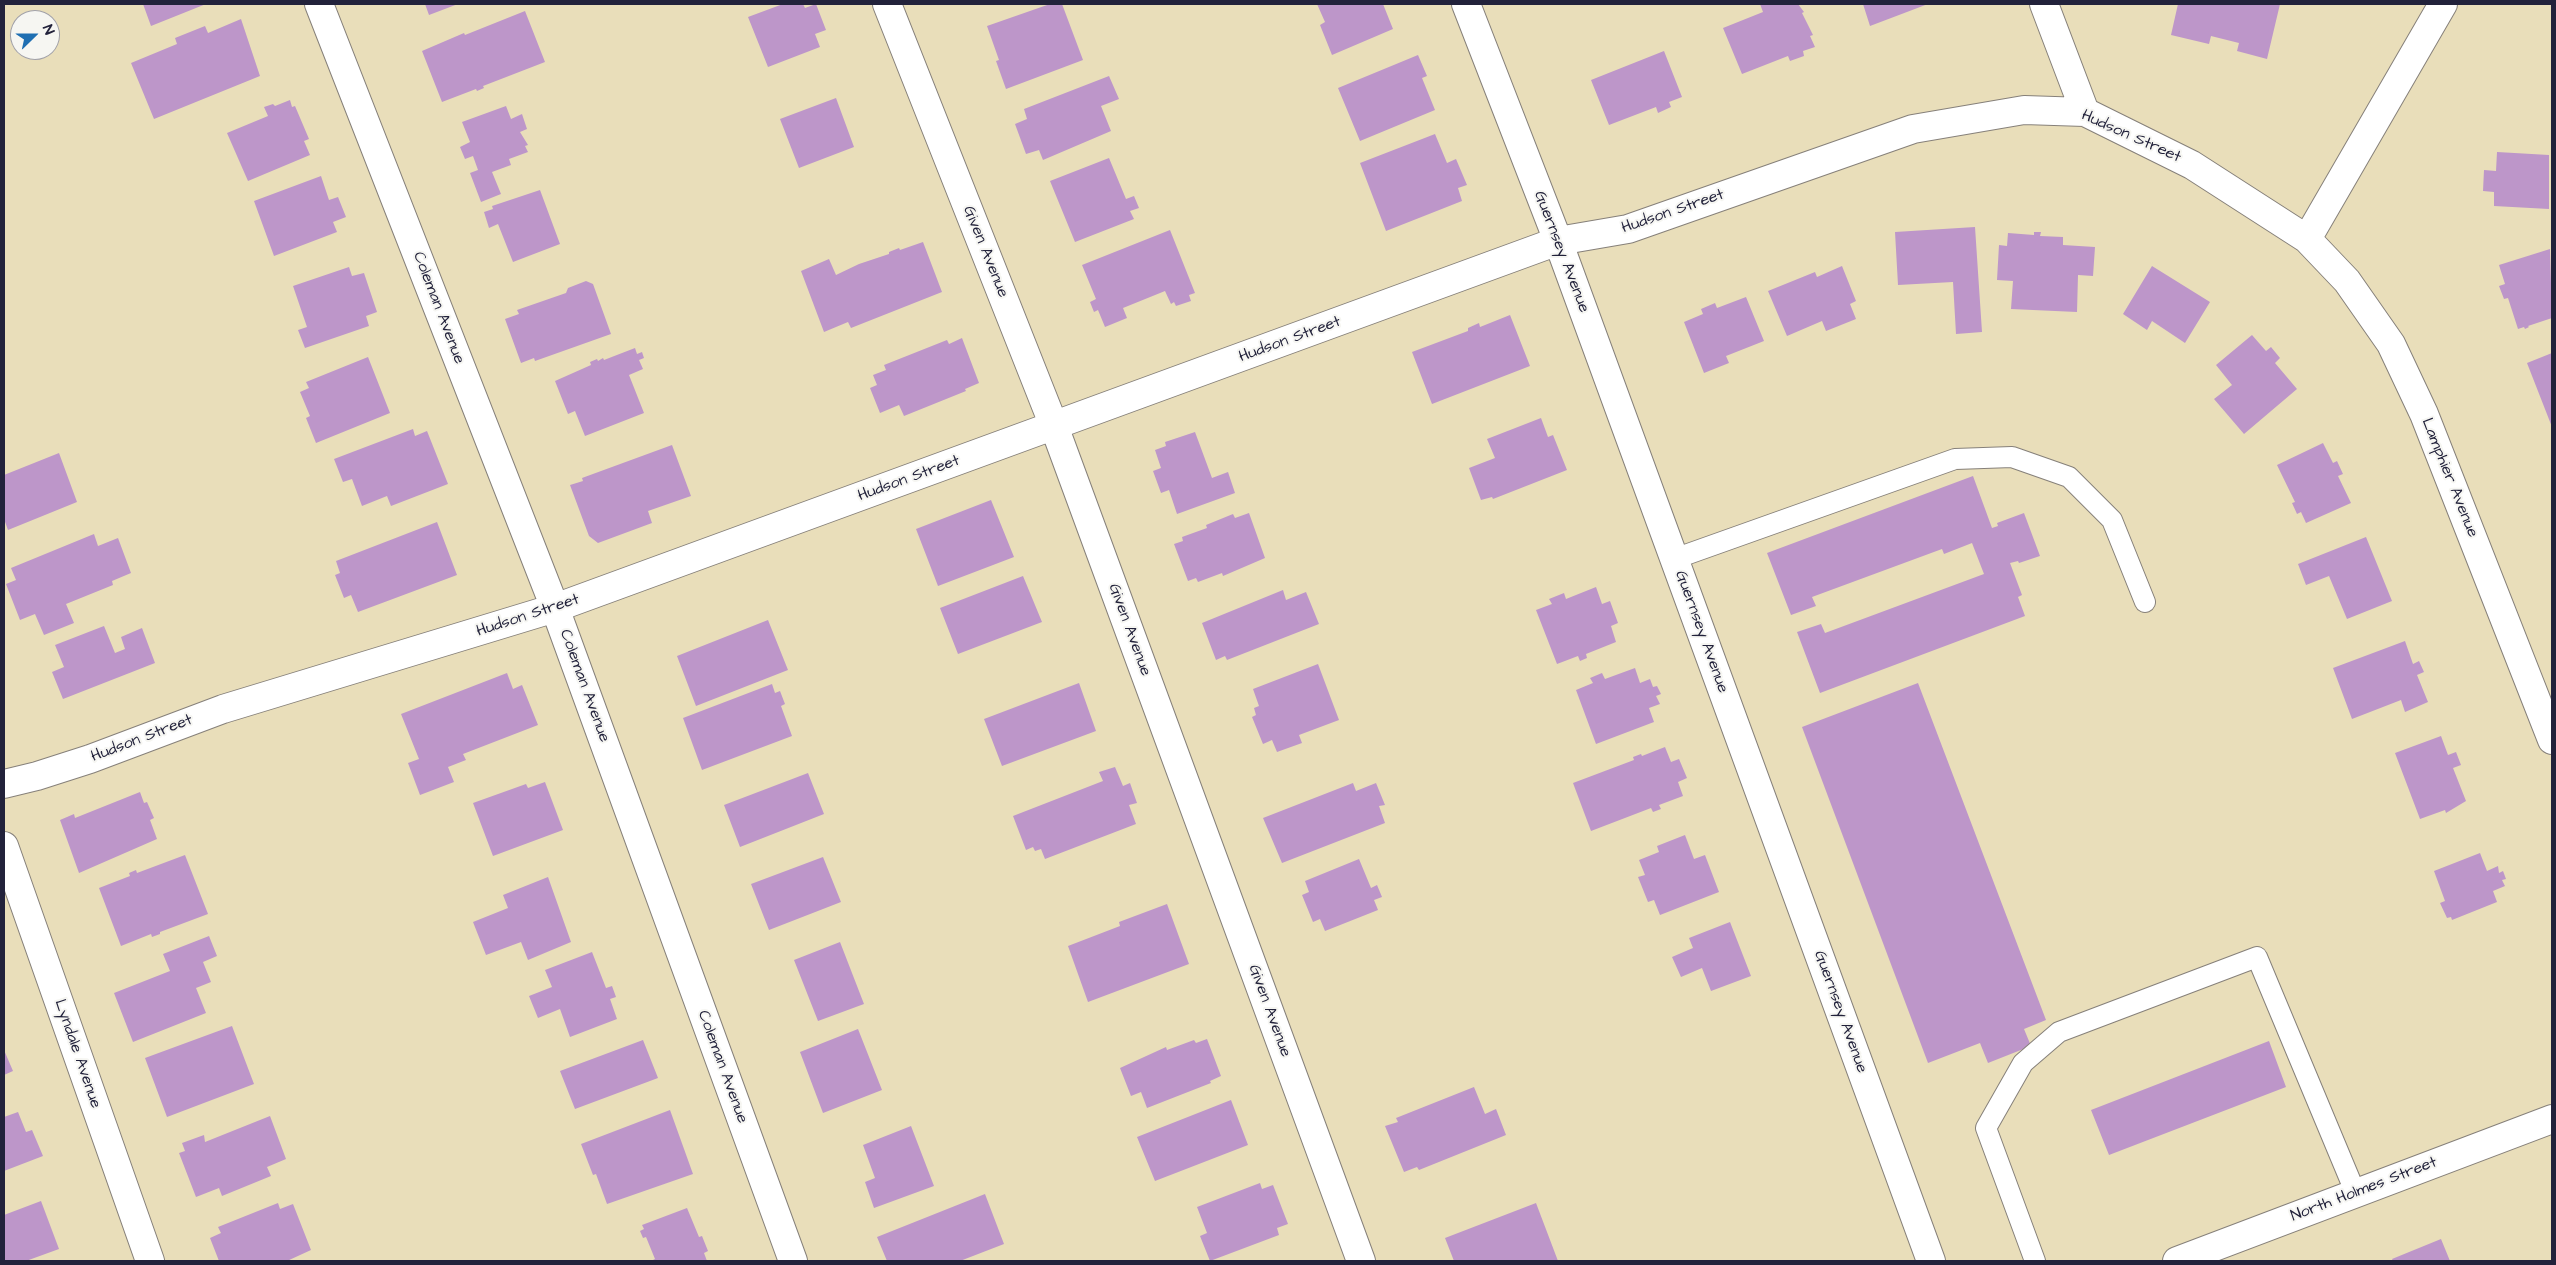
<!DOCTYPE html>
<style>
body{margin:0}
#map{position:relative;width:2556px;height:1265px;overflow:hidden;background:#e9deba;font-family:"Architects Daughter",sans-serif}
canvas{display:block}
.frame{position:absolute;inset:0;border:5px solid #22223b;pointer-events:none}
.north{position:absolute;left:10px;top:10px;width:50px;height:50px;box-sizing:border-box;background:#f6f6f2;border:1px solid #a1a1a9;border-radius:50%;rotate:68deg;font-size:14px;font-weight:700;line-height:20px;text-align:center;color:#22223b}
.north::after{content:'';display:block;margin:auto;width:18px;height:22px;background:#1f6fb2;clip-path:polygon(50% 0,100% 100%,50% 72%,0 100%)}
</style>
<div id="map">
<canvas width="2556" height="1265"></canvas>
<div class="frame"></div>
<div class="north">N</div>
</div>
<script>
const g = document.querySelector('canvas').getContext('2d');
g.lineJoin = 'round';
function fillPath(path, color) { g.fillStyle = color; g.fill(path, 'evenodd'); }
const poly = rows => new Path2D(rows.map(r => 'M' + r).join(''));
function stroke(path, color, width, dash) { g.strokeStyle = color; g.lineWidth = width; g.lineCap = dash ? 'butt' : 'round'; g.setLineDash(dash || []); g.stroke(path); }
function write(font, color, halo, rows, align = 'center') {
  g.font = font + ' "Architects Daughter",sans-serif'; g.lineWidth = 4; g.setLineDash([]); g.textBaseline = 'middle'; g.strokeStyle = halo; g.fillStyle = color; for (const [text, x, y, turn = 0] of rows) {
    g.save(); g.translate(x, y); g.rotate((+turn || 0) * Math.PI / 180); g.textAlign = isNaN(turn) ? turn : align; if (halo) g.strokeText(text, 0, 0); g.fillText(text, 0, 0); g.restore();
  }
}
const building = poly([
 [143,4,206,4,151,26],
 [425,4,458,4,429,15],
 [783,4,803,4,805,8,816,4,826,30,815,34,820,47,768,67,748,17],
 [1050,4,1062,4,1083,60,1006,89,996,61,999,60,987,26],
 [1317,4,1383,4,1393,29,1332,55,1320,25,1325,22],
 [1760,4,1798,4,1804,12,1802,13,1813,35,1810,36,1815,47,1803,51,1804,56,1790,61,1788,56,1742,74,1723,28,1763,12],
 [1863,4,1928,4,1870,26],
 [2178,4,2280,4,2267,59,2237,51,2239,43,2211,36,2209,44,2171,35],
 [525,11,545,62,483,86,484,88,477,91,476,89,442,102,422,51,464,33,465,35],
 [241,19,260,76,154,119,131,63,177,44,175,38,205,26,208,33],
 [1664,51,1682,97,1669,102,1671,107,1658,113,1656,107,1609,125,1591,80],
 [1418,55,1427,76,1422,78,1435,110,1360,141,1338,88],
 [1109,76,1119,99,1101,106,1111,131,1043,160,1039,150,1026,154,1015,124,1027,119,1024,109],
 [836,98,854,147,799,168,780,119],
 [290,100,292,107,295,106,309,139,304,141,310,155,248,181,227,133,268,116,264,107,273,104,275,106],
 [506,106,511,119,522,114,527,129,520,132,528,145,525,146,528,152,509,159,511,165,492,172,501,194,481,202,470,173,478,170,473,156,465,159,460,147,470,142,462,122],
 [1435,134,1447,163,1456,159,1467,185,1458,188,1462,201,1386,231,1360,163],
 [2497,152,2549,155,2549,209,2494,206,2494,192,2483,191,2484,170,2496,171],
 [1109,158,1126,199,1134,196,1139,208,1130,211,1134,219,1075,242,1050,181],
 [321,176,329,200,338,197,346,217,333,222,337,232,274,256,254,201],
 [540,190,560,244,513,262,498,224,489,228,484,212,493,209,492,206],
 [1975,227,1982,332,1956,334,1953,282,1898,285,1895,232],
 [1170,230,1195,293,1189,295,1191,301,1176,306,1174,302,1171,304,1165,291,1123,308,1127,318,1105,327,1098,310,1094,312,1090,302,1096,299,1082,265],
 [2034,232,2041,232,2040,236,2063,237,2063,245,2095,247,2093,276,2078,275,2077,312,2011,309,2013,281,1997,280,1999,245,2007,246,2008,233,2034,235],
 [923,242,942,292,851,328,848,322,824,332,801,271,829,259,836,275,859,264,889,254,889,252,899,248,900,250],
 [2550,249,2552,318,2528,326,2529,327,2525,329,2524,327,2518,329,2508,298,2504,299,2499,286,2505,284,2499,265],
 [1842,266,1856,301,1850,304,1856,319,1826,331,1822,321,1787,336,1768,291,1815,272,1817,277],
 [2152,266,2210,302,2185,343,2152,321,2147,330,2123,314],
 [349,267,352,276,364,273,377,312,366,316,369,326,305,348,298,330,307,327,293,286],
 [586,281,593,284,611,334,535,361,534,358,521,363,505,319,519,314,517,310,566,293,568,288],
 [1746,297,1764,341,1726,356,1729,363,1704,373,1684,322,1703,314,1701,309,1715,303,1717,308],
 [1510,315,1530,366,1432,404,1412,352,1468,331,1468,328,1479,323,1480,327],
 [2252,335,2266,351,2271,347,2280,358,2275,363,2297,389,2244,434,2214,399,2232,385,2216,365],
 [962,338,979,383,965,389,966,391,904,416,899,405,880,413,870,388,877,385,873,375,886,370,884,365,947,340,949,344],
 [635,348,637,354,642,352,644,358,639,360,643,369,629,375,644,413,585,436,575,411,568,414,555,381,591,365,590,362,597,359,598,361,603,358,604,360],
 [2552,353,2552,427,2527,363],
 [368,357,390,413,316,443,306,418,310,416,300,392,309,388,306,382],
 [1541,418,1548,437,1553,435,1567,470,1493,499,1492,497,1481,500,1469,468,1495,458,1487,439],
 [413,429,415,436,427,431,448,484,391,506,387,496,362,506,352,479,343,482,334,459],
 [1195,432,1212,478,1228,472,1235,493,1177,514,1169,490,1161,493,1153,471,1161,468,1155,450,1166,446,1165,442],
 [2323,443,2333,463,2337,461,2343,474,2338,476,2351,503,2306,523,2301,512,2297,514,2292,503,2295,502,2277,465],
 [672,445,691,496,648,511,652,523,598,543,589,536,570,485,583,481,582,478],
 [59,453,77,502,8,530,4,519,4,475],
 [1973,476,1992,528,1998,526,1997,523,2024,513,2040,556,2019,563,2018,561,2010,563,2022,595,2018,597,2025,616,1820,693,1797,632,1821,624,1825,633,1984,574,1972,543,1944,554,1942,549,1812,597,1816,606,1791,615,1767,553],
 [991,500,1014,557,938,586,916,529],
 [1249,513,1265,558,1223,576,1222,573,1198,582,1196,578,1188,581,1174,544,1183,541,1182,537,1207,528,1206,525,1233,514,1235,518],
 [437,522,457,575,358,612,351,595,344,598,335,575,340,573,336,561],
 [94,534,98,546,118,538,131,573,112,581,113,585,66,604,74,623,44,635,35,614,20,620,6,584,16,580,11,568],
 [2366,537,2392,601,2347,619,2329,576,2306,585,2298,564],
 [1023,576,1042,622,958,654,940,608],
 [1596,587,1602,604,1610,601,1618,623,1611,626,1616,642,1586,654,1587,658,1580,661,1578,656,1557,664,1536,610,1552,604,1549,599,1564,593,1566,599],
 [1283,590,1286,600,1306,592,1319,624,1227,660,1225,656,1216,660,1202,623],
 [768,620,788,670,696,706,677,656],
 [104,626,115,653,125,649,121,637,142,628,155,663,63,699,52,672,64,667,55,645],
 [2405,641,2413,664,2419,661,2424,672,2417,675,2428,702,2405,712,2401,700,2352,719,2333,668],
 [1318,664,1339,720,1299,735,1302,743,1277,752,1272,740,1263,744,1252,717,1256,715,1254,708,1259,706,1253,689],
 [1635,668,1640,683,1650,679,1653,687,1657,686,1661,694,1656,696,1660,704,1649,708,1654,722,1596,744,1576,690,1593,683,1590,678,1602,673,1605,679],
 [507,673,513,689,522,685,538,725,463,754,466,760,448,767,454,782,420,795,408,763,419,759,401,714],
 [1079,683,1096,731,1002,766,984,719],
 [1918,683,2046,1020,2024,1029,2031,1046,1988,1063,1980,1043,1928,1063,1802,727],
 [772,684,775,693,780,691,785,704,781,706,792,736,702,770,683,718],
 [2441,736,2448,755,2456,752,2461,765,2453,768,2466,801,2446,813,2445,810,2420,819,2395,753],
 [1665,747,1671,762,1679,759,1687,778,1678,782,1683,796,1659,805,1661,809,1653,812,1651,808,1591,831,1573,783,1634,760,1633,757,1641,754,1642,756],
 [1115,767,1123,786,1130,783,1137,803,1129,805,1136,824,1045,859,1041,849,1035,851,1033,847,1026,850,1013,816,1103,781,1099,772],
 [808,773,824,814,740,847,724,805],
 [545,782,563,830,493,856,473,803,526,784,528,788],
 [1353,783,1356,791,1376,783,1385,805,1379,806,1385,823,1282,863,1263,818],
 [140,792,144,803,147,802,154,818,150,820,157,839,79,873,60,820,74,814,75,818],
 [1685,835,1694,859,1705,855,1719,892,1660,915,1654,900,1648,902,1638,877,1645,875,1639,860,1659,852,1657,846],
 [2480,853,2487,871,2498,866,2499,873,2503,871,2506,879,2502,880,2505,886,2493,891,2497,902,2452,920,2451,917,2447,918,2440,903,2445,901,2434,871],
 [185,855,208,914,160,932,160,934,152,937,151,934,121,946,99,888,130,876,129,873,136,870,137,873],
 [823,857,841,902,769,930,751,884],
 [1359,859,1371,888,1377,885,1382,897,1374,900,1378,910,1325,931,1320,919,1313,922,1302,895,1309,892,1305,881],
 [548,877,571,942,528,960,521,942,486,955,473,922,508,908,503,895],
 [1167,904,1189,964,1088,1002,1068,946,1120,926,1119,922],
 [1730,922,1751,976,1711,991,1702,968,1681,977,1672,957,1693,948,1689,938],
 [209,936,217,956,203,962,211,982,196,988,206,1013,133,1042,114,993,170,971,163,954],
 [840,942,864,1004,818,1021,794,960],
 [592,952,606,988,612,986,616,997,610,999,617,1019,570,1037,560,1009,538,1018,529,996,552,987,545,970],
 [232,1026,254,1084,167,1117,145,1058],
 [858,1029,882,1090,823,1113,800,1052],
 [1207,1039,1221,1076,1210,1081,1211,1083,1147,1108,1141,1092,1131,1096,1120,1068,1166,1047,1167,1050,1194,1040,1196,1043],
 [643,1040,658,1078,575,1109,560,1071],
 [2269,1041,2286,1087,2109,1155,2091,1110],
 [4,1050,13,1071,4,1075],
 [1474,1087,1485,1114,1496,1109,1506,1135,1419,1170,1417,1167,1404,1172,1385,1126,1398,1122,1396,1118],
 [1231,1100,1248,1145,1155,1181,1137,1137],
 [670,1110,693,1174,607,1204,596,1174,593,1175,581,1144],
 [18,1112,26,1132,32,1130,43,1156,4,1171,4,1117],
 [270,1116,286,1159,267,1167,271,1176,222,1196,219,1188,196,1197,179,1153,185,1151,182,1143,204,1135,205,1142],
 [911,1126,934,1186,874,1208,865,1182,875,1178,863,1145],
 [1260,1183,1262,1189,1273,1185,1288,1224,1277,1228,1279,1235,1210,1261,1200,1236,1207,1233,1197,1207],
 [985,1194,1004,1244,960,1261,887,1261,877,1237],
 [41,1201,59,1249,26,1261,4,1261,4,1215],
 [278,1203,280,1209,293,1204,311,1250,287,1261,219,1261,210,1238,221,1233,218,1227],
 [1536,1203,1558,1261,1454,1261,1445,1238],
 [687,1208,699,1237,702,1236,708,1251,704,1253,707,1261,651,1261,655,1259,646,1237,643,1238,640,1231,644,1229,642,1225],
 [2441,1239,2450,1261,2393,1261,2392,1259]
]);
const service = poly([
 [1674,559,1955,459,2012,457,2069,477,2112,520,2145,602],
 [2035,1261,1986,1128,2023,1063,2059,1032,2257,957,2356,1194]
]);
const minor = poly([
 [319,4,555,608,793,1261],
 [887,4,1054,426,1361,1261],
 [1466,4,1558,241,1931,1261],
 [2044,4,2085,112],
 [2307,239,2443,4],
 [4,784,37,776,90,759,223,709,555,608,1558,241,1628,229,1913,129,2024,110,2085,112,2192,165,2307,239,2347,281,2391,344,2424,414,2552,740],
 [4,846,150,1261]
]);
const tertiary = poly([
 [2177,1261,2552,1119]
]);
const streetNames = [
 ["Hudson Street",2131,137,24],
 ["Hudson Street",1673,212,-19],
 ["Given Avenue",985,252,68],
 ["Guernsey Avenue",1561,252,69],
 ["Coleman Avenue",438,308,69],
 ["Hudson Street",1290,340,-20],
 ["Lamphier Avenue",2449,478,68],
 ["Hudson Street",909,479,-20],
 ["Hudson Street",528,616,-18],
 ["Given Avenue",1129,630,70],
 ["Guernsey Avenue",1701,632,70],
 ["Coleman Avenue",584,686,70],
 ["Hudson Street",142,739,-21],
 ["Given Avenue",1269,1011,70],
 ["Guernsey Avenue",1840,1012,70],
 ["Lyndale Avenue",77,1054,71],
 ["Coleman Avenue",722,1067,70],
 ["North Holmes Street",2364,1190,-21]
];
fillPath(building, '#bd96c9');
stroke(service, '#86807a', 22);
stroke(minor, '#86807a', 30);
stroke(tertiary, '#86807a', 30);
stroke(service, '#fff', 20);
stroke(minor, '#fff', 28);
stroke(tertiary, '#fff', 28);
write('16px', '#22223b', '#f6f6f2', streetNames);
</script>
